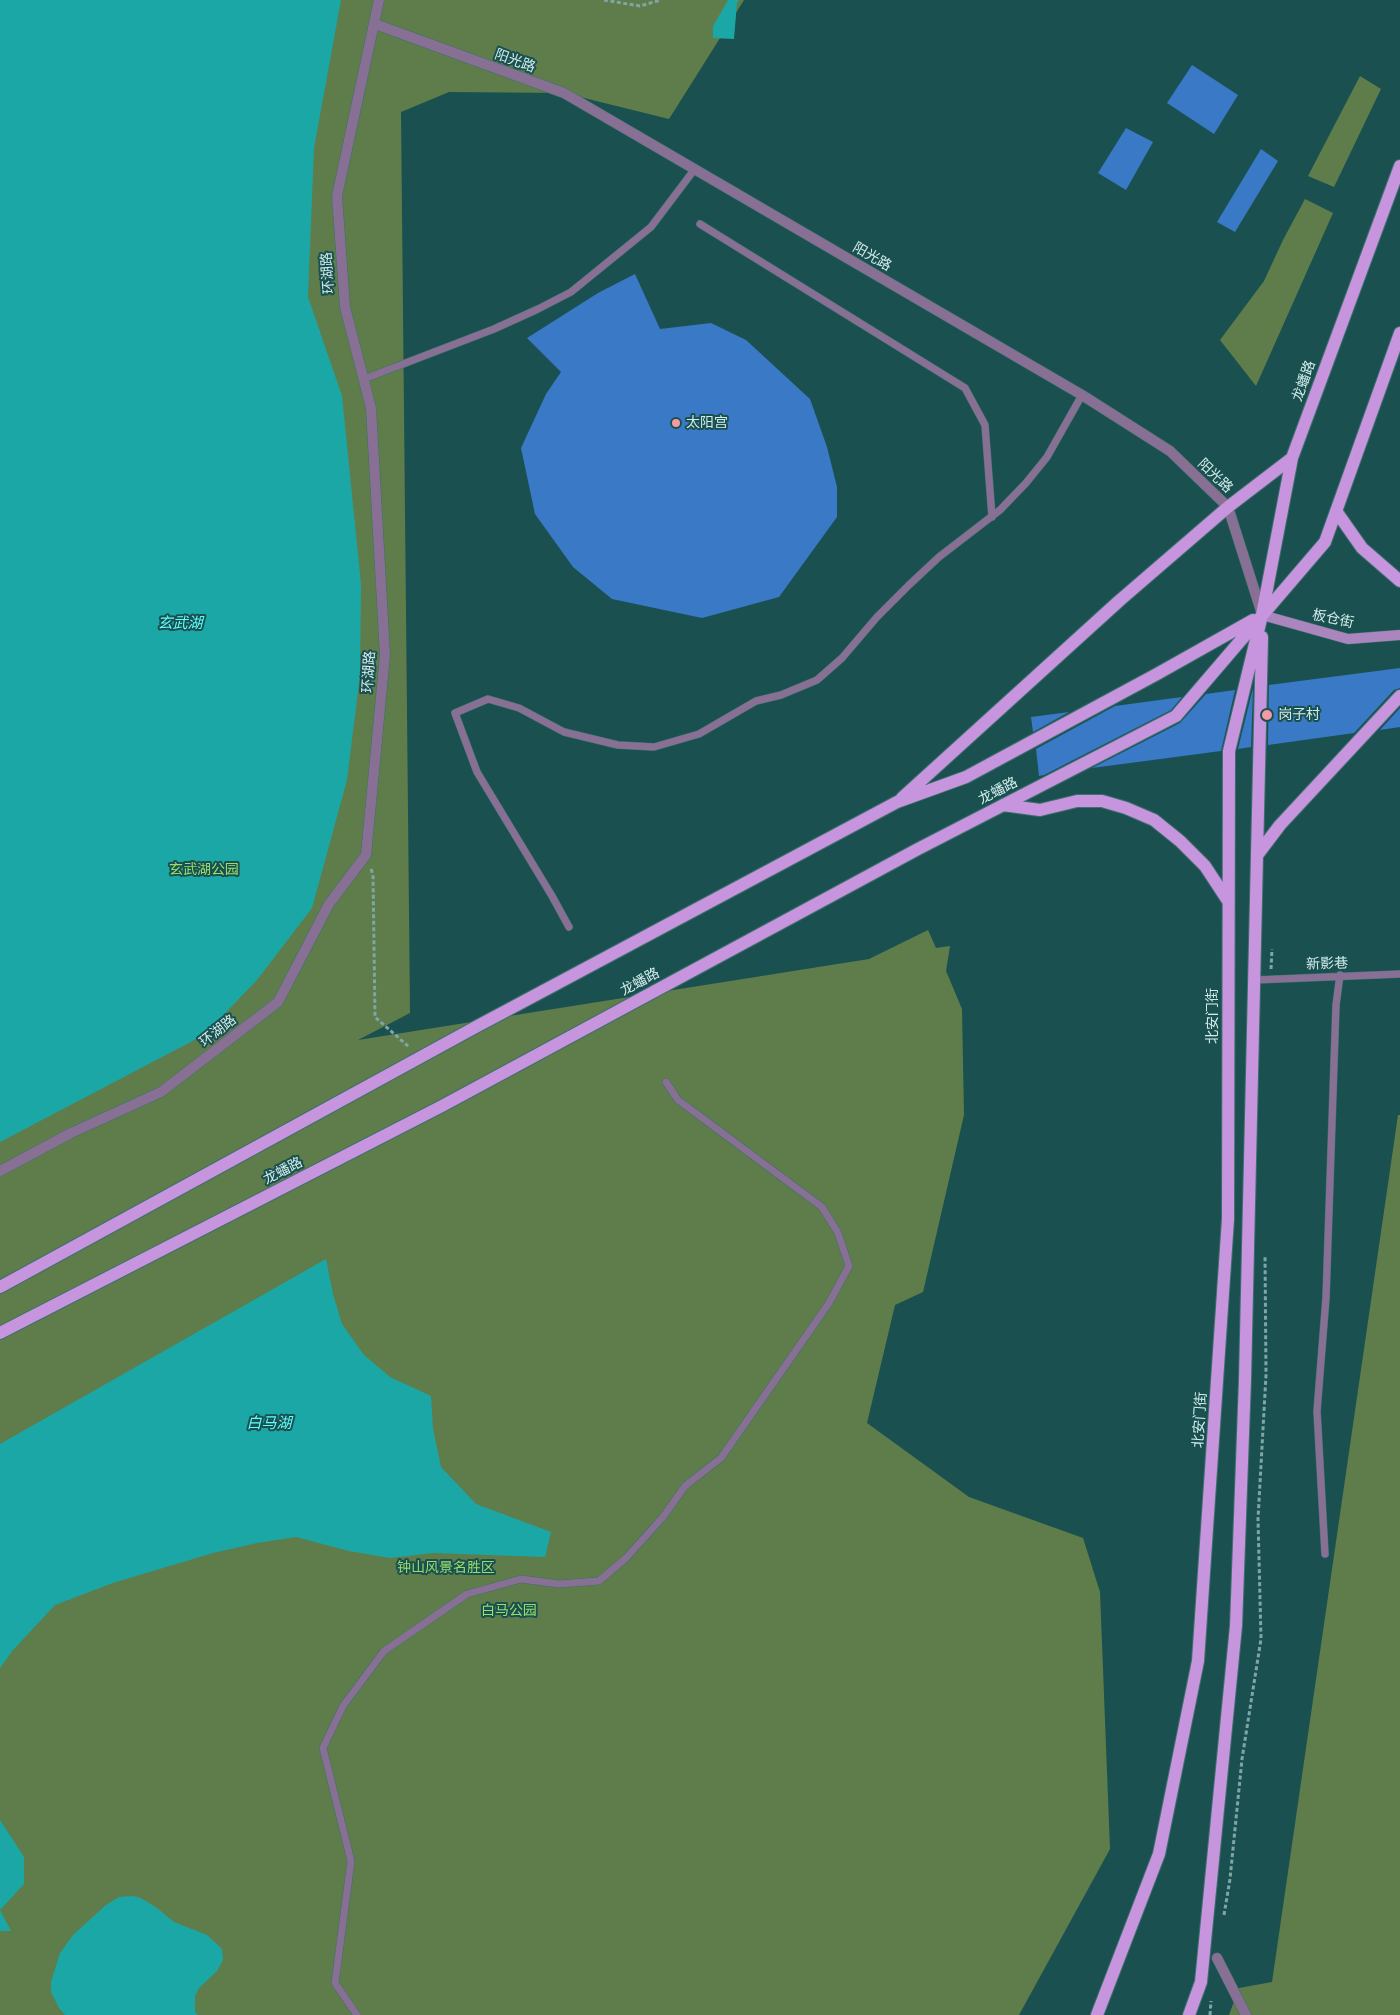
<!DOCTYPE html>
<meta charset="utf-8">
<style>
body{margin:0}
canvas{display:block;background:#1a5050}
</style>
<canvas width="1400" height="2015"></canvas>
<script>
const g = document.querySelector('canvas').getContext('2d');
g.lineJoin = 'round';
function fillPath(path, color) { g.fillStyle = color; g.fill(path, 'evenodd'); }
const poly = rows => new Path2D(rows.map(r => 'M' + r).join(''));
function stroke(path, color, width, dash) { g.strokeStyle = color; g.lineWidth = width; g.lineCap = dash ? 'butt' : 'round'; g.setLineDash(dash || []); g.stroke(path); }
function write(font, color, halo, rows, align = 'center') {
  g.font = font + ' Cabin,"Noto Sans SC",sans-serif'; g.lineWidth = 4; g.setLineDash([]); g.textBaseline = 'middle'; g.strokeStyle = halo; g.fillStyle = color; for (const [text, x, y, turn = 0] of rows) {
    g.save(); g.translate(x, y); g.rotate((+turn || 0) * Math.PI / 180); g.textAlign = isNaN(turn) ? turn : align; if (halo) g.strokeText(text, 0, 0); g.fillText(text, 0, 0); g.restore();
  }
}
const green = poly([
 [0,0,744,0,669,119,564,93,449,92,401,112,410,1013,358,1040,869,959,928,930,936,948,950,946,946,971,962,1009,964,1115,923,1292,895,1305,867,1423,969,1497,1083,1538,1100,1592,1110,1849,1019,2015,0,2015],
 [1360,76,1381,89,1334,187,1308,176],
 [1305,199,1333,213,1256,386,1220,340,1264,281,1283,240],
 [1398,1115,1400,1115,1400,2015,1229,2015,1239,1988,1272,1982]
]);
const water = poly([
 [0,0,341,0,314,148,308,297,342,396,361,584,360,675,347,780,312,908,257,980,204,1035,0,1142],
 [728,0,739,0,737,3,734,39,713,38,713,26],
 [326,1259,333,1294,342,1324,364,1355,390,1377,431,1396,433,1429,441,1467,476,1504,551,1532,545,1557,433,1553,390,1558,349,1551,296,1537,257,1543,213,1553,113,1583,55,1605,13,1650,0,1668,0,1444],
 [0,1820,24,1857,24,1884,0,1910,11,1931,0,1931],
 [133,1896,141,1898,157,1908,174,1922,207,1935,222,1949,223,1960,217,1971,199,1988,195,1996,195,2012,198,2015,65,2015,59,2008,51,1992,51,1982,60,1953,73,1935,106,1905,119,1897]
]);
const building = poly([
 [1192,65,1238,95,1214,134,1167,103],
 [1126,128,1153,142,1126,190,1098,173],
 [1261,149,1278,161,1235,232,1217,222],
 [635,274,660,329,711,323,746,340,810,399,827,447,837,487,837,517,779,597,702,618,612,599,573,567,535,514,521,448,546,394,561,372,527,338,598,293],
 [1400,668,1400,688,1394,690,1354,733,1268,745,1269,685],
 [1253,688,1251,747,1238,749],
 [1235,690,1221,751,1092,768,1180,723,1206,694],
 [1182,697,1171,710,1044,775,1039,776,1036,749,1115,706],
 [1400,708,1400,727,1380,730],
 [1069,712,1033,732,1031,717]
]);
const path = poly([
 [604,0,640,6,661,0],
 [371,869,373,875,375,1017,409,1047],
 [1271,969,1272,949],
 [1224,1915,1230,1879,1242,1759,1261,1639,1258,1519,1266,1375,1265,1255],
 [1210,2015,1211,2001]
]);
const lane = poly([
 [700,224,965,388,985,425,992,517],
 [364,379,494,329,538,309,571,292,651,227,694,170],
 [569,927,552,896,477,772,455,713,488,699,519,708,564,732,618,745,654,747,699,734,756,701,781,695,817,680,842,658,877,617,909,585,939,557,1000,510,1026,483,1047,457,1082,395],
 [1255,980,1400,974],
 [1325,1554,1317,1411,1326,1298,1336,1005,1340,975],
 [357,2015,335,1983,351,1861,323,1748,343,1706,384,1651,467,1594,521,1579,559,1584,599,1581,626,1558,663,1517,685,1486,721,1458,829,1303,849,1266,838,1233,822,1207,678,1100,666,1082]
]);
const street = poly([
 [375,24,564,93,1082,395,1170,451,1228,507,1262,614],
 [0,1171,71,1133,161,1092,278,1002,329,904,366,855,385,655,371,408,345,307,337,196,379,0],
 [1217,1958,1246,2015]
]);
const secondary = poly([
 [1262,615,1348,639,1400,635]
]);
const primary = poly([
 [1336,511,1362,548,1400,581],
 [902,798,1119,601,1228,507,1292,458],
 [1003,805,1040,810,1077,801,1102,801,1126,808,1154,820,1180,841,1205,866,1228,901],
 [1258,854,1280,825,1400,696],
 [0,1287,472,1029,897,802,966,777,1157,674,1253,620],
 [0,1333,442,1106,918,849,1176,716,1325,542,1400,333],
 [1097,2015,1159,1854,1198,1661,1228,1219,1229,751,1262,615,1292,458,1400,166],
 [1189,2015,1201,1982,1236,1626,1245,1379,1262,637]
]);
const markers = [
 [676,423,5,"#f49aa2"],
 [1267,715,6,"#f49aa2"]
];
const streetNames = [
 ["阳光路",515,61,20],
 ["阳光路",872,257,30],
 ["环湖路",328,273,-94],
 ["龙蟠路",1304,381,-70],
 ["阳光路",1215,476,44],
 ["板仓街",1333,619,12],
 ["环湖路",369,672,-86],
 ["龙蟠路",998,791,-27],
 ["新影巷",1327,964,-2],
 ["龙蟠路",640,982,-28],
 ["北安门街",1213,1016,-90],
 ["环湖路",218,1031,-38],
 ["龙蟠路",283,1171,-27],
 ["北安门街",1200,1420,-86]
];
const poiNames = [
 ["太阳宫",686,423],
 ["岗子村",1278,715]
];
const parkNames = [
 ["玄武湖公园",204,870],
 ["钟山风景名胜区",446,1568],
 ["白马公园",509,1611]
];
const waterNames = [
 ["玄武湖",180,624],
 ["白马湖",269,1424]
];
fillPath(green, '#5e7d4a');
fillPath(water, '#1ca7a7');
fillPath(building, '#3979c6');
stroke(lane, '#3f6f6f', 8);
stroke(street, '#3f6f6f', 11);
stroke(secondary, '#3f6f6f', 11);
stroke(primary, '#3f6f6f', 14);
stroke(path, '#7ea6a5', 3, [4, 2.5]);
stroke(lane, '#887094', 7);
stroke(street, '#887094', 10);
stroke(secondary, '#ab85be', 10);
stroke(primary, '#c695de', 12);
for (const [x, y, r, color] of markers) { const dot = new Path2D(); dot.arc(x, y, r, 0, 2 * Math.PI); g.fillStyle = color; g.fill(dot); stroke(dot, '#1a5050', 2); }
write('14px', '#d1eceb', '#1a5050', streetNames);
write('14px', '#d1eceb', '#1a5050', poiNames, 'left');
write('14px', '#98de6a', '#1a5050', parkNames);
write('italic 15px', '#5ffffe', '#1a5050', waterNames);
</script>
